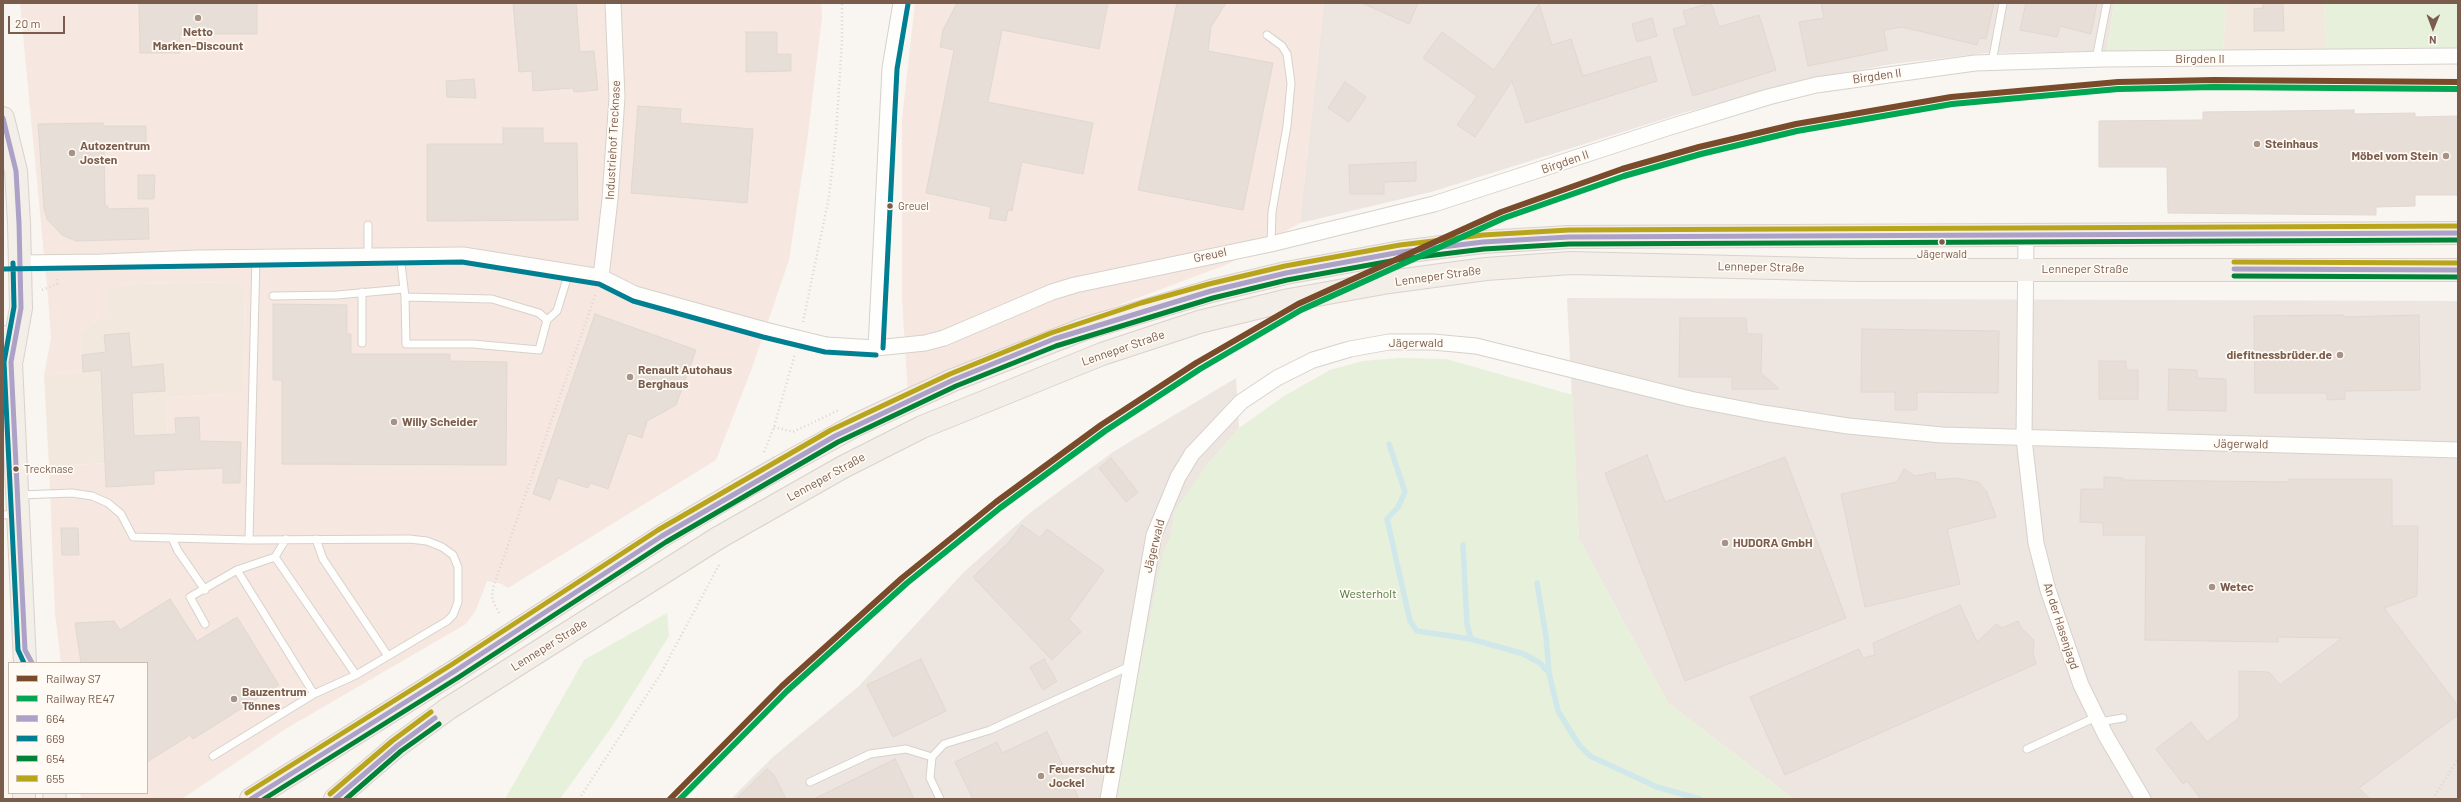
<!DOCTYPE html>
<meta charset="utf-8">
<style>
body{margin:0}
#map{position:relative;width:2461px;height:802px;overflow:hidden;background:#f9f5f0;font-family:Barlow,sans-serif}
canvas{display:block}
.frame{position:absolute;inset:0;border:4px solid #7a5c4d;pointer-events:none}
.legend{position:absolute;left:8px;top:662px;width:140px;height:132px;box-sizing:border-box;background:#fffaf3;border:1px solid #cabbb1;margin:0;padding:5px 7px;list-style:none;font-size:12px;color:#7a5c4d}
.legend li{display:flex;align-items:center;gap:8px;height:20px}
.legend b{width:20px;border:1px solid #cabbb1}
.north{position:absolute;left:2413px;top:8px;width:40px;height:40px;-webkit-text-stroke:3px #fffaf3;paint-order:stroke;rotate:181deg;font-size:11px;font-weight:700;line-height:16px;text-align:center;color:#7a5c4d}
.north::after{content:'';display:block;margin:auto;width:14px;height:18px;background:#7a5c4d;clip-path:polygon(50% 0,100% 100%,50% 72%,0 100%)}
.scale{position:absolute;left:8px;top:16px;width:57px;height:18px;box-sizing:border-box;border:2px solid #7a5c4d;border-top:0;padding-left:5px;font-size:12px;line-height:14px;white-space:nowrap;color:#7a5c4d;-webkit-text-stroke:3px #fffaf3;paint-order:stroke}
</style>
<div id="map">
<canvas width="2461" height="802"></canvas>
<div class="frame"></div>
<ul class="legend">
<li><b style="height:5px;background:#7a4b2a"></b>Railway S7</li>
<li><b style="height:5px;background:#00a651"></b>Railway RE47</li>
<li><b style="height:5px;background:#aca1c6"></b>664</li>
<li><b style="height:5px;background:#007e92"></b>669</li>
<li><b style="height:5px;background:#008237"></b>654</li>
<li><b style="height:5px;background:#b9a51b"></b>655</li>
</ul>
<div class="north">N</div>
<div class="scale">20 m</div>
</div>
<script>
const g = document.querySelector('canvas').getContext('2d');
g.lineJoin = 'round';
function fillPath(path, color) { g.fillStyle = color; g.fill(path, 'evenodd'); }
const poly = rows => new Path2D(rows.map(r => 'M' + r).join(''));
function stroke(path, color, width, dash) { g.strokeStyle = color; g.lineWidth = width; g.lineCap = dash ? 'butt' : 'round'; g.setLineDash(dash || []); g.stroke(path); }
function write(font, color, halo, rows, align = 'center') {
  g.font = font + ' Barlow,sans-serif'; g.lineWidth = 3.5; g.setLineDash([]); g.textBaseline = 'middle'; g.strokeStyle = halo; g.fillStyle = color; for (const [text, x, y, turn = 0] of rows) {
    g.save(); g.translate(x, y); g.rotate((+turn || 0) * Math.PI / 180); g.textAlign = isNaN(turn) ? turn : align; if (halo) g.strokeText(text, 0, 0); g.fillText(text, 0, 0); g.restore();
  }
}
const residential = poly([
 [2226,3,2324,3,2327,51,2223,50],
 [238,282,245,284,243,393,166,397,169,460,49,466,44,375,83,372,81,333,102,315,106,287,135,284]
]);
const commercial = poly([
 [20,3,821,3,822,17,807,142,789,260,752,368,716,460,508,588,502,584,487,581,476,610,466,624,287,728,182,799,82,799,79,793,147,793,147,663,61,663,55,614,49,466,169,460,166,397,243,393,245,285,238,282,135,284,107,287,108,315,102,315,81,333,83,372,44,375,51,338,48,297],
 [915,3,1324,3,1300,223,1228,264,997,351,908,396,902,300,902,119]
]);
const industrial = poly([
 [1324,3,2114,3,2107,51,1987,53,1892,64,1816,78,1683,113,1431,192,1300,223],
 [1567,298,2458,301,2458,799,1794,799,1668,703,1579,539],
 [1236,378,1239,428,1206,466,1136,799,731,799,773,757,859,686,964,572,1031,512,1113,452]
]);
const green = poly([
 [2114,3,2226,3,2223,50,2107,51],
 [2324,3,2458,3,2458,52,2327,51],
 [1399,358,1446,359,1573,395,1579,539,1668,703,1794,799,1113,799,1163,552,1171,534,1174,511,1206,466,1239,428,1284,396,1330,370,1363,361],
 [667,613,669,636,613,725,560,799,505,799,584,660]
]);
const stream = poly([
 [1389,444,1405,492,1398,507,1387,519,1410,621,1417,631,1471,639,1524,654,1540,663,1549,673,1558,711,1579,745,1590,756,1657,787,1700,799],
 [1463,545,1467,624,1471,639],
 [1537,583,1546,636,1549,673]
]);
const building = poly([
 [139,3,257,3,257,34,180,34,180,53,140,53,139,3],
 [513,3,576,3,580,52,594,51,598,90,574,92,573,88,533,91,532,71,519,72,513,3],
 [957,3,1108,3,1099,49,1002,30,988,102,1093,123,1083,174,1022,162,1012,211,1008,210,1006,221,989,218,991,207,926,193,954,50,940,47,943,30,957,3],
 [1177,3,1226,3,1211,27,1208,51,1273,63,1243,210,1138,190,1177,3],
 [1362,3,1418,3,1409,24,1362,3],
 [1711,3,1719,27,1759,15,1776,70,1693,96,1673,29,1687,25,1683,11,1711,3],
 [1821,3,1994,3,1986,39,1979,38,1977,45,1902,27,1884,30,1887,50,1808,66,1799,22,1824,18,1821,3],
 [2026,3,2097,3,2091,34,2060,26,2057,37,2020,30,2026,3],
 [2263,3,2283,3,2284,31,2254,31,2254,9,2263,8,2263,3],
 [1539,4,1552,45,1571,39,1583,76,1650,56,1657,81,1526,123,1512,81,1475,137,1457,125,1477,96,1423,58,1442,32,1494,70,1539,4],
 [1652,18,1657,36,1637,42,1632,24,1652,18],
 [746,32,777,32,777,54,791,54,791,71,746,72,746,32],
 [474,79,476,98,447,97,446,81,474,79],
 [1345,82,1366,97,1349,122,1328,108,1345,82],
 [638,106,681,109,680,123,753,129,747,203,631,193,638,106],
 [2354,110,2354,114,2415,113,2415,117,2458,116,2458,195,2415,195,2415,206,2376,207,2376,215,2168,213,2167,167,2099,167,2099,121,2203,120,2203,112,2354,110],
 [103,123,103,126,146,126,146,150,104,151,105,206,108,206,108,209,148,208,149,239,76,241,62,235,47,219,44,208,38,124,103,123],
 [503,128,543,128,543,143,577,143,578,220,427,221,427,144,503,144,503,128],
 [1416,162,1416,181,1384,182,1384,194,1350,194,1349,165,1416,162],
 [138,175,155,175,154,199,138,199,138,175],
 [273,304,347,305,347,334,351,334,351,354,450,354,450,361,507,362,506,465,282,464,282,380,273,380,273,304],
 [595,314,696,350,676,405,647,421,642,438,628,433,608,489,590,483,588,488,558,478,550,500,533,494,595,314],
 [2343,315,2343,317,2419,315,2420,390,2345,391,2345,399,2327,400,2327,393,2255,393,2254,316,2343,315],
 [1680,318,1746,318,1747,334,1762,334,1761,373,1779,389,1732,389,1732,377,1679,377,1680,318],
 [1862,329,1999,331,1998,393,1917,392,1917,410,1895,410,1895,392,1861,392,1862,329],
 [129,333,132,367,163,364,165,391,132,393,134,436,176,434,175,418,199,417,200,441,241,442,240,483,223,483,223,468,154,471,154,484,106,487,101,370,83,372,82,355,106,352,104,335,129,333],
 [2099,361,2126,361,2126,370,2138,370,2138,399,2099,399,2099,361],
 [2169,369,2197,370,2197,378,2226,379,2226,411,2168,410,2169,369],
 [1647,455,1665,502,1785,457,1846,618,1685,681,1605,473,1647,455],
 [1111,458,1138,492,1126,502,1099,468,1111,458],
 [1904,469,1915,476,1935,472,1936,480,1956,478,1978,482,1987,492,1996,517,1947,529,1960,584,1865,607,1841,494,1897,482,1904,469],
 [2104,477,2123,478,2123,480,2289,482,2289,479,2392,479,2392,526,2418,526,2417,596,2384,608,2458,706,2458,715,2359,788,2370,799,2201,799,2187,781,2183,784,2156,749,2191,722,2207,742,2239,718,2239,671,2269,672,2280,685,2342,638,2278,637,2278,642,2145,640,2146,535,2103,535,2103,523,2080,522,2081,489,2104,489,2104,477],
 [1022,525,1040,538,1047,529,1104,570,1069,619,1081,632,1052,660,973,577,1009,542,1022,525],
 [61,528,78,528,79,555,62,555,61,528],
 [170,599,197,641,237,617,279,685,193,739,190,735,147,762,147,663,81,663,75,623,114,621,120,630,170,599],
 [1960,605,1977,642,1996,624,2002,628,2018,621,2022,629,2034,640,2033,653,2036,664,1785,775,1750,697,1859,649,1863,658,1875,655,1873,643,1960,605],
 [921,659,946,711,893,737,867,685,921,659],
 [1044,659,1057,681,1043,690,1030,667,1044,659],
 [1047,732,1079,799,973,799,955,762,997,742,1002,753,1047,732],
 [895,759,914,799,814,799,895,759],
 [767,769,774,775,786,799,736,799,767,769]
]);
const path = poly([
 [42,290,57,284,57,278],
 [803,322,829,197,836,134,842,42,842,3],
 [774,427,793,432,839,410],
 [764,452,774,427,795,354],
 [499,613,492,599,493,588,596,293],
 [579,799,660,675,720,563],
 [2433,799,2458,759]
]);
const lane = poly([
 [1267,35,1282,46,1287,54,1291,83,1287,126,1272,212,1271,244],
 [2096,59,2107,3],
 [1992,62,2003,3],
 [368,225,368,256],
 [400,255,405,297,406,344,473,344,539,350,547,320,557,311,569,272],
 [362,292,362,343],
 [273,296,337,295,403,289],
 [405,297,492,299,539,313,547,320],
 [20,495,72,493,92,496,108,503,121,514,133,537,249,540,409,539,427,541,442,547,453,555,458,567,458,602,453,615,447,621,356,675,314,694,213,756],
 [3,515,17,514],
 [172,538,178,551,205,590],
 [316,539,323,559,388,656],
 [249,540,256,257],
 [275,557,356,675],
 [237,570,314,694],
 [205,624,190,597,237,570,275,557,286,539],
 [2099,722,2123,718],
 [2027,749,2096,717],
 [810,782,870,754,906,749,932,757],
 [940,799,930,778,932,757,944,744,990,730,1130,666]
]);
const street = poly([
 [2026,234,2024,439,2036,543,2048,590,2081,685,2106,736,2143,799],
 [20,263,102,262,198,258,463,255,601,277,635,294,765,330],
 [601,277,610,199,617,97,613,3],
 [826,345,876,348,925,343,944,338,1052,292,1075,285,1271,244,1434,204,1667,128,1768,97,1816,85,1975,63,2103,59,2458,56],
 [876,348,890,68,901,3],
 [1108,799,1154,535,1178,477,1192,454,1241,402,1277,378,1313,360,1350,349,1389,342,1433,342,1476,346,1690,399,1763,413,1848,426,1942,435,2458,450]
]);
const primary = poly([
 [3,118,16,171,19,223,21,308,12,359],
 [3,337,11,362,25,663],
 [780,467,856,425,953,380,1084,329,1211,291,1286,273,1401,252,1483,242,1569,237,2458,233],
 [762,513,843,467,922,427,1102,354,1199,322,1289,300,1389,282,1486,269,1571,263,1858,270,2458,270],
 [54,793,55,799],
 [24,799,24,793],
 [251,799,455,671,662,536,738,491],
 [335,799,397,746,449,708,718,538]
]);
const streetBridge = poly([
 [765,330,826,345]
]);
const primaryBridge = poly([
 [738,491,780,467],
 [718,538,762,513]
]);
const bus1 = poly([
 [3,118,16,171,19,223,21,308,11,362,25,650,32,663],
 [2234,269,2458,270],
 [251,799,455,671,662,536,835,436,953,380,1054,339,1211,291,1286,273,1401,252,1483,242,1569,237,2458,233],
 [335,799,397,746,435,718]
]);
const bus2 = poly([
 [13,263,14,307,4,362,18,650,24,663],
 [3,269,462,262,599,284,633,301,763,337,825,352,876,355],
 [883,348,897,69,908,4]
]);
const bus3 = poly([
 [2234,276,2458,277],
 [264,799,459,677,666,542,838,442,956,386,1056,346,1213,298,1287,280,1402,259,1484,249,1569,244,2458,240],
 [346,799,401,751,439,724]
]);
const bus4 = poly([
 [2234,262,2458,263],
 [247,793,451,665,658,530,831,430,950,374,1051,333,1141,303,1209,284,1285,266,1400,245,1483,235,1569,230,2458,226],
 [330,794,392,741,431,712]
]);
const rail1 = poly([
 [670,799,782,686,902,578,996,502,1101,425,1196,363,1298,304,1501,212,1622,169,1699,147,1796,124,1951,97,2118,82,2214,80,2458,82]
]);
const rail2 = poly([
 [680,799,787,691,907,583,1000,508,1105,431,1200,369,1301,310,1504,218,1624,176,1701,154,1797,131,1952,104,2118,89,2214,87,2458,89]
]);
const markers = [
 [198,18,4,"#a69286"],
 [2257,144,4,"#a69286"],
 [72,153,4,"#a69286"],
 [2446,156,4,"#a69286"],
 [890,206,3.5,"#7a5c4d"],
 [1942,242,3.5,"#7a5c4d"],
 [2340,355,4,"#a69286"],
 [630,377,4,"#a69286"],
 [394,422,4,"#a69286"],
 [16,469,3.5,"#7a5c4d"],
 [1725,543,4,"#a69286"],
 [2212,587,4,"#a69286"],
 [234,699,4,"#a69286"],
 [1041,776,4,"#a69286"]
];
const busNames = [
 ["Greuel",898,206],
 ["Jägerwald",1942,254,"center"],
 ["Trecknase",24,469]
];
const poiNames = [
 ["Netto",198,32,"center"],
 ["Marken-Discount",198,46,"center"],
 ["Steinhaus",2265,144],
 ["Autozentrum",80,146],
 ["Josten",80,160],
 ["Möbel vom Stein",2438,156,"right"],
 ["diefitnessbrüder.de",2332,355,"right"],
 ["Renault Autohaus",638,370],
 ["Berghaus",638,384],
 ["Willy Scheider",402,422],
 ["HUDORA GmbH",1733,543],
 ["Wetec",2220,587],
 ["Bauzentrum",242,692],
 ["Tönnes",242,706],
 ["Feuerschutz",1049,769],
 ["Jockel",1049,783]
];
const streetNames = [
 ["Birgden II",2200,59],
 ["Birgden II",1877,76,-8],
 ["Industriehof Trecknase",613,140,-87],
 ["Birgden II",1565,162,-19],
 ["Greuel",1210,255,-12],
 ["Lenneper Straße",1761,267,1],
 ["Lenneper Straße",2085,269],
 ["Lenneper Straße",1438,276,-8],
 ["Jägerwald",1416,343],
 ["Lenneper Straße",1123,348,-19],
 ["Jägerwald",2241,444,1],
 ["Lenneper Straße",826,477,-29],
 ["Jägerwald",1154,546,-76],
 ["An der Hasenjagd",2061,626,72],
 ["Lenneper Straße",549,645,-32]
];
const parkNames = [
 ["Westerholt",1368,594]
];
fillPath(residential, '#f2e8de');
fillPath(commercial, '#f6e8e1');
fillPath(industrial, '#ede5e0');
fillPath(green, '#e7f0db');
stroke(stream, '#d0e8ea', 5.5);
fillPath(building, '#e6ded7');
stroke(building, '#e2d8d2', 1);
stroke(lane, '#d7d1cb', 9);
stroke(street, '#d7d1cb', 17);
stroke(primary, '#dad1cc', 24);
stroke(path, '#dcd5d0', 2.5, [1, 3]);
stroke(lane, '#fefefd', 7);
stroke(street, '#fefefd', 15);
stroke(primary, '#f3eee8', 22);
stroke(streetBridge, '#d7d1cb', 17, []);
stroke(primaryBridge, '#dad1cc', 24, []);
stroke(streetBridge, '#fefefd', 15);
stroke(primaryBridge, '#f3eee8', 22);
stroke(bus1, '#aca1c6', 5);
stroke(bus2, '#007e92', 5);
stroke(bus3, '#008237', 5);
stroke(bus4, '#b9a51b', 5);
stroke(rail1, '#7a4b2a', 6);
stroke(rail2, '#00a651', 6);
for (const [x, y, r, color] of markers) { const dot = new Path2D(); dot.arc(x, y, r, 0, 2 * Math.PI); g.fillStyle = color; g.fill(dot); stroke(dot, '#fffaf3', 1.5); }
write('11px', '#7a5c4d', '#fffaf3', busNames, 'left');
write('bold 12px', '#7a5c4d', '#fffaf3', poiNames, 'left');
write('12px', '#7a5c4d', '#fffaf3', streetNames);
write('12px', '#537a41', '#fffaf3', parkNames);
</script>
